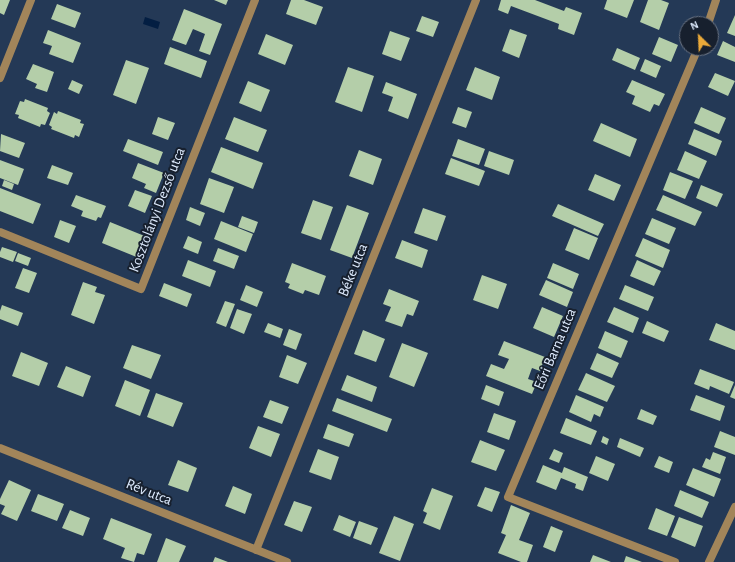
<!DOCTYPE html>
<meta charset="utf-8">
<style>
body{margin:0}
#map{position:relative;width:735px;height:562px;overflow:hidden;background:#243956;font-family:"Alegreya Sans",sans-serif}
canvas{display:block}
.north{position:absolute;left:679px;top:16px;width:40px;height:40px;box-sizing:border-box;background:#17202e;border:1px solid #677181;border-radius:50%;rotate:336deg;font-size:11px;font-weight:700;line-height:16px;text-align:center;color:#deebfe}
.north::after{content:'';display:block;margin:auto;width:14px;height:18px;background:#ebaa39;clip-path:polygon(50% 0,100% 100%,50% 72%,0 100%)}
</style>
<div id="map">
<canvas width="735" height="562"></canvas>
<div class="north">N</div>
</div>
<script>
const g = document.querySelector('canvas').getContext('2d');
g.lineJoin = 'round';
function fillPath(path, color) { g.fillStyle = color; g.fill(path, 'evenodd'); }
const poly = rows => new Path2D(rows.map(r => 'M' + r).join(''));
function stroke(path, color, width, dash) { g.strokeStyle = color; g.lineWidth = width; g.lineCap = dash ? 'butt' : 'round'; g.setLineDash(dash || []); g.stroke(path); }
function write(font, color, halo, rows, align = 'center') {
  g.font = font + ' "Alegreya Sans",sans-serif'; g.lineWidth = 4; g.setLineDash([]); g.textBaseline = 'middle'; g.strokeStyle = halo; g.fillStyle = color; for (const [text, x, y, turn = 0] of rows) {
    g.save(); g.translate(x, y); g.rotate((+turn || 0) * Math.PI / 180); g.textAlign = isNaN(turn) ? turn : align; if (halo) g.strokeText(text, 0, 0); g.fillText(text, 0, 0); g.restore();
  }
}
const water = poly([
 [145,17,160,22,158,29,143,24]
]);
const building = poly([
 [0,0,10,0,4,15,0,13],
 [214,0,228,0,226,5],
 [291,0,304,0,323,7,316,25,286,14],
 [501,0,535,0,564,11,566,7,582,13,574,35,558,29,559,24,511,6,508,14,498,10],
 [607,0,634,0,627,18,604,9],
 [648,0,661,0,669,3,659,30,640,22],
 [57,4,81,13,75,28,51,19],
 [184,9,222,24,210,55,199,51,205,34,193,29,186,45,172,40],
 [735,15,735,36,727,33],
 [422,16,439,22,433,37,416,31],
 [510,29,527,35,519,58,502,51],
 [48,30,81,43,73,63,49,54,52,46,43,43],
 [390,31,410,38,401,61,382,54],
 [266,34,293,45,285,65,258,54],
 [659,37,678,45,671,62,652,54],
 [723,41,735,47,735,62,717,55],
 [170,47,207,61,201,78,164,64],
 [617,48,640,58,635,70,612,60],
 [645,59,661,66,656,78,640,71],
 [126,60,149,68,136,104,113,95],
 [33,64,54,72,47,92,35,88,37,84,26,79],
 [348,67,374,76,362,112,335,102],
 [475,67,500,77,492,100,466,90],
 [715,73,735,81,728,96,708,87],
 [72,80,83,85,79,94,68,89],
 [632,80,665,94,659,106,654,104,650,112,632,104,635,96,626,92],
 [248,81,270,90,261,112,239,103],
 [386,82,417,94,408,119,388,111,393,97,382,93],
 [25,99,48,108,47,111,50,113,45,125,41,124,40,127,18,118,19,115,15,114,20,101,24,102],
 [458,107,472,112,466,128,452,123],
 [701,107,726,118,719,134,694,123],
 [58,111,81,120,80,123,84,124,79,137,75,135,74,138,51,129,52,127,49,125,54,112,57,114],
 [158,117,175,123,168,140,152,134],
 [234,117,267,130,258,152,225,139],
 [601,123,637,139,630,157,593,141],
 [694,129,722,141,716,156,688,144],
 [1,134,25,143,19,158,0,151],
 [128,139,163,152,158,165,123,151],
 [458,139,485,149,479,165,452,156],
 [221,147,263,163,253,189,211,172],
 [359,150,382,159,373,185,349,176],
 [489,151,514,160,509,175,484,166],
 [685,151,707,161,699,179,677,170],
 [451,158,485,171,479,186,445,174],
 [0,160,24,169,18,185,0,178],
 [138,163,164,173,156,193,144,188,146,184,132,178],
 [52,165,73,173,68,185,47,178],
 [670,172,693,181,685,199,663,190],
 [595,174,621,185,614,201,588,190],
 [209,178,234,187,224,213,200,204],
 [4,180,14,184,12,190,2,186],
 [701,185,723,194,717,207,696,198],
 [0,188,41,204,33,224,0,211],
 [135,190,152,196,145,213,128,206],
 [76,195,106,206,101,218,98,217,96,221,81,216,83,211,71,206],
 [663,195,702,212,695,226,656,210],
 [313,200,333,207,321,240,301,233],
 [558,204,604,224,598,236,552,216],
 [347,205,369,213,352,258,330,250],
 [190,207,205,213,200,226,186,220],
 [423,208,446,216,437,241,414,233],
 [242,216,258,222,254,233,238,227],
 [652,218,676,228,669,244,645,234],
 [60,220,76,226,69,243,54,237],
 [221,221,253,234,246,252,214,239],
 [110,222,147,237,139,258,102,243],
 [574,228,598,238,589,260,565,250],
 [188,236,202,242,198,254,183,248],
 [643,238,670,250,663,268,635,256],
 [402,240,428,250,422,268,395,258],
 [2,247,17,252,13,262,0,257,0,252],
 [218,248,239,256,234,269,213,261],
 [18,253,31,258,28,266,15,261],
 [188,260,216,271,210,287,182,276],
 [637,260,661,271,654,286,630,276],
 [292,263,326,276,319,295,305,290,303,294,288,288,290,284,285,282],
 [553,263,579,274,573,289,547,278],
 [23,268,37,273,29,293,15,288],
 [482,275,507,284,498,309,473,300],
 [546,280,573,292,567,307,539,295],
 [83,282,97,287,95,292,105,295,94,324,71,315],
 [164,283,192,294,187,307,159,296],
 [246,285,263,292,257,307,240,300],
 [625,285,654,297,648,311,619,299],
 [389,289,419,301,413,316,407,314,402,327,385,321,391,307,383,304],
 [225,301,235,304,226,327,216,323],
 [2,305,23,313,18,326,0,319,0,311],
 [542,307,563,316,554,337,533,328],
 [614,307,639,318,633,333,607,322],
 [237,309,252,314,244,334,230,328],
 [647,321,669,331,664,342,642,333],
 [268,323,283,329,280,338,264,332],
 [716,323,735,331,735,350,709,340],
 [289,329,302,334,296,350,283,345],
 [363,330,385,339,376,362,354,354],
 [605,331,628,341,621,358,598,348],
 [504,341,545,357,540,371,532,368,528,379,537,382,532,394,486,376,491,364,504,369,509,359,498,355],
 [402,343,428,353,414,387,389,377],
 [132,345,161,355,151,379,123,368],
 [21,352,48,363,39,386,12,376],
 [597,353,619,363,612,378,590,369],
 [287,355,307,363,298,384,279,377],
 [66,366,91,376,83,397,57,387],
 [700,369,734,382,729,394,710,386,709,390,694,384],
 [586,373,615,386,607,402,578,390],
 [347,375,377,387,372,402,341,390],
 [125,380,150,390,140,416,115,406],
 [486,385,504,392,499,406,481,399],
 [735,385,735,399,730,397],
 [156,393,183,403,173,427,147,417],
 [576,395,604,407,600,417,594,414,591,422,569,412],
 [696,395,725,406,720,421,690,410],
 [337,398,392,419,387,432,332,411],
 [270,400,289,407,282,424,263,417],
 [641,409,657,416,653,425,637,419],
 [494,413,516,421,509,440,487,432],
 [566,418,597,431,591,445,560,433],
 [328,424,354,434,349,447,323,438],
 [258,426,280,434,271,457,249,448],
 [720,431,735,437,735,455,714,447],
 [603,436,609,439,607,445,601,442],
 [620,438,644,448,640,457,617,447],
 [480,440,505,450,496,471,471,462],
 [318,449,339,457,331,480,309,472],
 [554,449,563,453,559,463,549,459],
 [713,452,726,457,720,474,702,467,706,458,710,460],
 [596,456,615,464,608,481,589,473],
 [659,456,673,462,669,473,654,467],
 [178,460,197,468,188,492,168,485],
 [543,465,562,473,564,467,588,477,583,491,575,488,576,484,561,478,556,490,536,482],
 [693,468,721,479,714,497,686,485],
 [9,480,31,490,17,521,1,514,5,506,0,504,0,499],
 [233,486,252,494,245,514,225,506],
 [485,487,500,492,492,512,477,506],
 [432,488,453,496,440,530,423,523,427,513,423,511],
 [680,490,709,502,702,518,674,506],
 [38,494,64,504,57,521,31,511],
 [294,501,312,507,302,532,284,525],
 [511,505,530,513,519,540,533,545,527,562,521,562,498,553,506,535,501,533],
 [656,508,675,516,667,536,648,529],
 [70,510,90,518,83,536,62,528],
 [339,515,356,522,350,537,333,530],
 [394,516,414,524,400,561,379,553],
 [679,517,703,526,695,547,671,537],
 [111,518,152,534,144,555,137,553,134,562,121,558,125,548,103,539],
 [359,521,378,528,371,545,353,538],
 [551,526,563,531,555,552,543,547],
 [166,538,186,546,179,562,157,562],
 [593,555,611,562,590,562],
 [626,556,642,562,624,562],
 [215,557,228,562,213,562]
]);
const minor = poly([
 [708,24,716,0],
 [0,78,31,0],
 [0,232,141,289,255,0],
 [0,448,287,562],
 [256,550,476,0],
 [675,562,508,497,698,48],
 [709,562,735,507]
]);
const streetNames = [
 ["Kosztolányi Dezső utca",157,210,-69],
 ["Béke utca",353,270,-68],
 ["Eőri Barna utca",555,349,-67],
 ["Rév utca",149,492,22]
];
fillPath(water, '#031e42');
fillPath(building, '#b4cea9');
stroke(minor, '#a2855a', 8);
write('15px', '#deebfe', '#17202e', streetNames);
</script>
